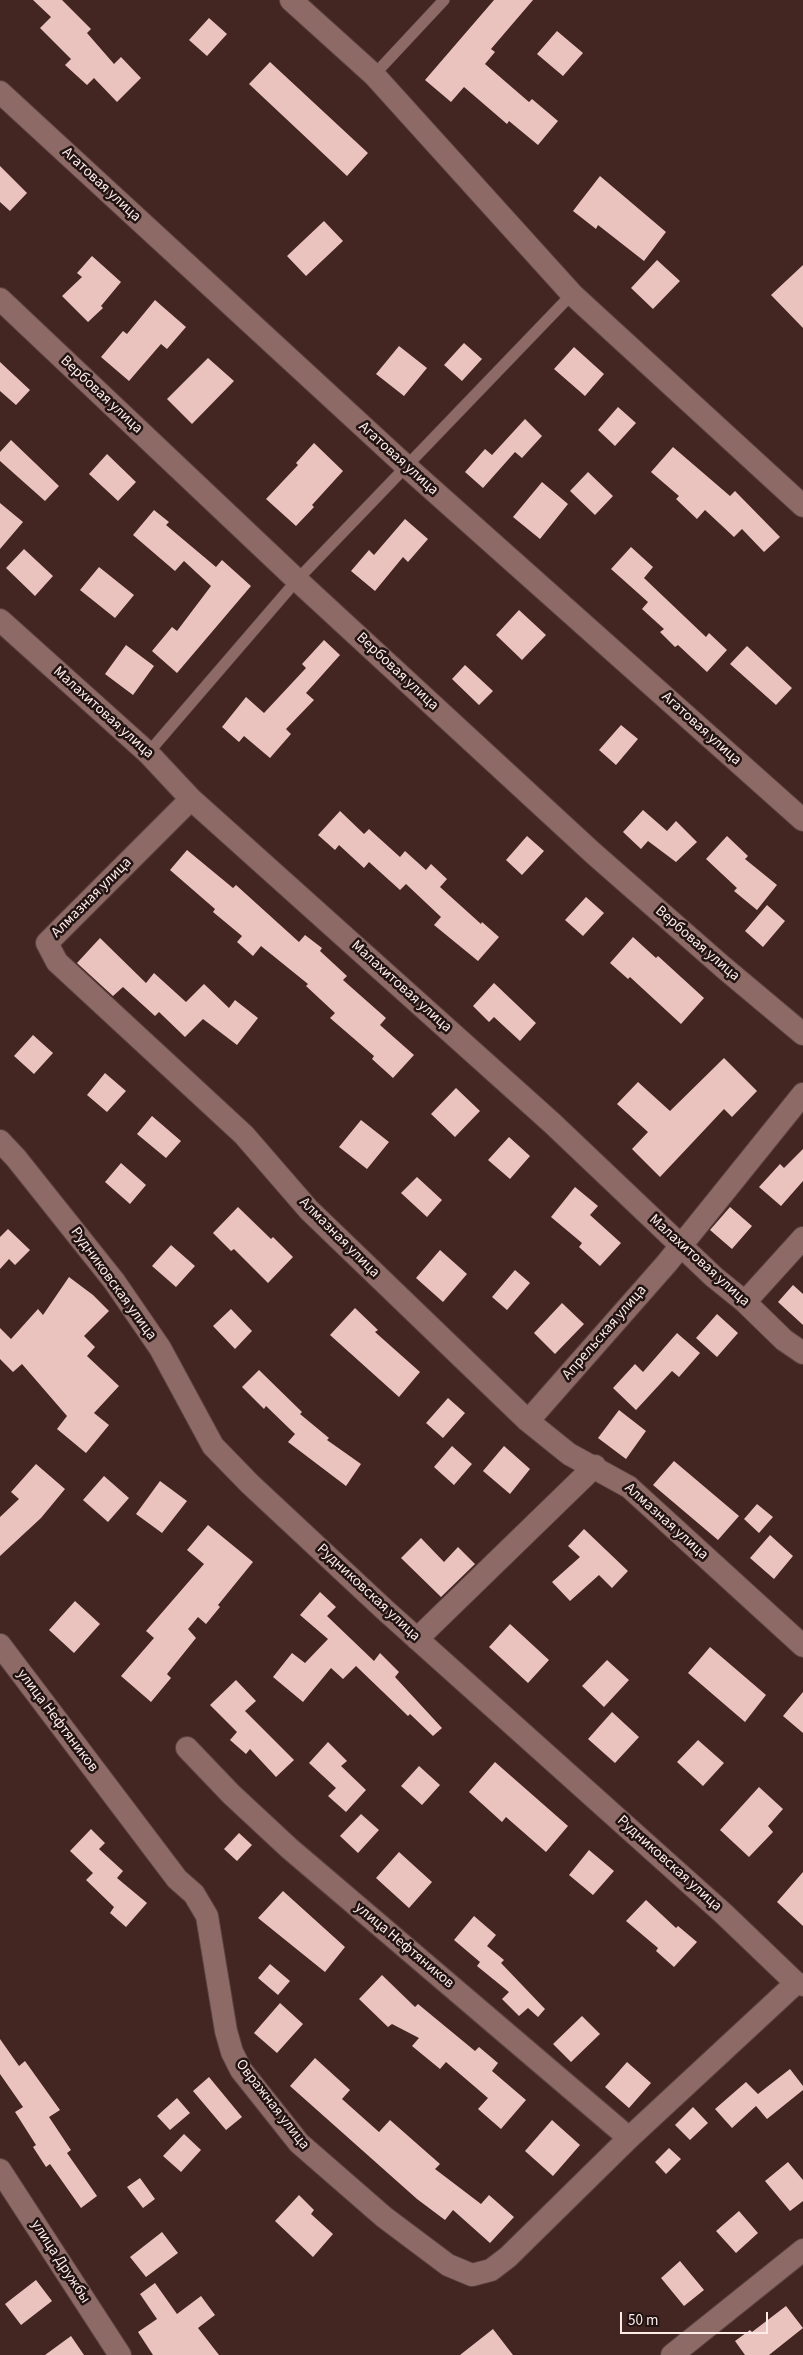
<!DOCTYPE html>
<meta charset="utf-8">
<style>
body{margin:0}
#map{position:relative;width:803px;height:2355px;overflow:hidden;background:#432522;font-family:"Source Sans 3",sans-serif}
canvas{display:block}
.scale{position:absolute;left:620px;top:2312px;width:148px;height:22px;box-sizing:border-box;border:2px solid #feeae7;border-top:0;padding-left:6px;font-size:15px;line-height:18px;white-space:nowrap;color:#feeae7;-webkit-text-stroke:4px #201311;paint-order:stroke}
</style>
<div id="map">
<canvas width="803" height="2355"></canvas>
<div class="scale">50 m</div>
</div>
<script>
const g = document.querySelector('canvas').getContext('2d');
g.lineJoin = 'round';
function fillPath(path, color) { g.fillStyle = color; g.fill(path, 'evenodd'); }
const poly = rows => new Path2D(rows.map(r => 'M' + r).join(''));
function stroke(path, color, width, dash) { g.strokeStyle = color; g.lineWidth = width; g.lineCap = dash ? 'butt' : 'round'; g.setLineDash(dash || []); g.stroke(path); }
function write(font, color, halo, rows, align = 'center') {
  g.font = font + ' "Source Sans 3",sans-serif'; g.lineWidth = 5; g.setLineDash([]); g.textBaseline = 'middle'; g.strokeStyle = halo; g.fillStyle = color; for (const [text, x, y, turn = 0] of rows) {
    g.save(); g.translate(x, y); g.rotate((+turn || 0) * Math.PI / 180); g.textAlign = isNaN(turn) ? turn : align; if (halo) g.strokeText(text, 0, 0); g.fillText(text, 0, 0); g.restore();
  }
}
const building = poly([
 [33,0,62,0,91,29,87,33,114,64,121,57,141,78,117,102,94,78,87,85,65,65,71,59,40,28,51,17],
 [494,0,533,0,491,49,495,52,485,64,529,102,532,99,558,121,538,145,509,121,507,124,464,87,451,102,425,80],
 [209,18,227,34,207,56,189,40],
 [557,31,583,53,563,76,537,54],
 [270,62,368,153,347,176,249,84],
 [0,166,27,193,10,211,0,202],
 [600,176,666,232,644,261,598,225,596,229,573,211],
 [324,221,343,241,306,276,287,256],
 [92,256,121,282,101,306,103,308,88,322,62,296,82,277,77,273],
 [657,260,680,281,653,309,631,288],
 [803,265,803,328,771,295],
 [155,300,186,327,167,349,161,344,129,381,101,357,123,331,127,334],
 [464,343,482,359,462,381,444,365],
 [399,346,427,368,404,396,376,374],
 [574,347,604,374,585,396,554,369],
 [208,358,234,381,192,424,167,399],
 [0,362,30,390,16,405,0,391],
 [618,407,636,423,615,446,598,430],
 [525,419,542,436,522,458,515,452,483,488,465,472,485,449,492,455],
 [11,440,59,486,45,501,0,461,0,452],
 [314,443,343,471,312,505,314,507,296,526,266,499,298,465,296,463],
 [673,447,730,496,735,491,780,537,764,552,742,529,734,537,705,510,697,519,676,499,679,496,651,472],
 [107,454,136,482,118,501,89,474],
 [588,472,613,496,595,515,570,491],
 [542,482,568,504,540,539,513,517],
 [0,503,23,522,0,549],
 [154,510,169,522,166,525,216,567,222,560,251,586,177,673,152,651,172,627,177,631,211,586,184,561,175,571,133,535],
 [405,519,428,539,408,562,403,557,375,591,351,571,369,550,374,555],
 [631,547,653,567,644,578,706,637,709,633,727,650,707,672,678,645,675,647,660,632,664,629,642,609,648,602,611,569],
 [24,549,53,576,35,596,6,568],
 [99,567,134,595,115,618,80,590],
 [519,610,546,635,522,660,496,635],
 [324,640,340,655,306,693,314,700,286,729,291,734,270,758,244,736,239,742,222,727,246,697,264,713,306,668,302,664],
 [126,645,154,666,133,695,105,674],
 [747,646,792,688,776,705,730,664],
 [465,665,493,691,479,705,452,679],
 [621,725,638,739,616,765,599,750],
 [643,810,667,831,676,821,697,842,676,862,648,841,641,849,623,832],
 [340,811,364,834,369,829,400,857,405,851,426,870,431,864,447,879,440,887,481,924,482,922,499,937,478,961,434,925,441,917,406,884,400,890,369,862,364,868,339,845,335,850,318,835],
 [527,836,544,851,522,875,506,860],
 [727,836,748,856,745,859,777,885,757,910,734,891,737,888,706,859],
 [187,850,233,888,236,885,299,942,305,935,322,948,320,951,347,976,343,980,386,1018,380,1025,414,1055,393,1078,372,1059,374,1056,330,1018,335,1013,306,986,308,984,261,946,253,956,237,942,242,936,213,912,215,909,170,870],
 [586,897,604,913,583,936,565,920],
 [767,905,785,921,763,947,745,931],
 [633,937,656,958,658,956,704,998,681,1024,630,977,628,979,610,963],
 [100,938,146,983,154,973,186,1002,204,984,229,1008,235,1000,258,1018,237,1045,203,1019,185,1037,159,1012,155,1016,123,987,113,996,77,963],
 [494,983,536,1023,520,1041,494,1017,489,1022,473,1006],
 [33,1035,53,1053,34,1074,14,1056],
 [724,1058,757,1091,732,1117,724,1109,660,1177,632,1149,648,1132,617,1104,638,1082,670,1111],
 [105,1073,126,1091,107,1112,87,1095],
 [456,1088,480,1111,455,1137,431,1114],
 [152,1116,181,1141,166,1158,137,1134],
 [361,1120,389,1142,367,1169,339,1147],
 [509,1137,530,1156,510,1179,488,1160],
 [803,1149,803,1181,781,1206,759,1187,780,1164,784,1168],
 [121,1163,146,1185,130,1204,105,1182],
 [417,1177,442,1200,427,1217,401,1193],
 [575,1187,598,1206,590,1215,621,1243,600,1266,579,1247,582,1243,551,1217],
 [238,1207,271,1239,273,1237,293,1257,268,1283,234,1249,231,1251,213,1233],
 [730,1207,752,1226,732,1249,710,1230],
 [8,1229,30,1250,15,1265,9,1259,0,1269,0,1237],
 [171,1245,195,1266,176,1287,152,1266],
 [440,1250,467,1274,443,1302,416,1278],
 [515,1270,530,1283,507,1310,492,1297],
 [69,1277,93,1295,109,1311,84,1336,95,1347,87,1356,119,1386,94,1413,109,1425,86,1453,57,1429,67,1416,22,1364,13,1372,0,1359,0,1328,11,1339,38,1309,43,1315],
 [793,1285,803,1294,803,1325,778,1302],
 [562,1303,584,1324,555,1354,534,1333],
 [355,1308,378,1330,375,1332,420,1372,399,1397,330,1335],
 [231,1309,252,1331,235,1349,213,1326],
 [717,1314,738,1333,717,1357,696,1338],
 [677,1333,700,1353,679,1377,672,1371,636,1410,613,1388,635,1364,643,1372],
 [259,1370,302,1412,300,1414,329,1438,327,1440,361,1464,346,1486,288,1442,295,1434,266,1406,264,1409,242,1387],
 [448,1398,465,1413,443,1438,426,1423],
 [619,1410,646,1431,626,1459,598,1438],
 [452,1446,472,1464,454,1485,434,1467],
 [504,1446,530,1469,510,1494,483,1471],
 [674,1461,739,1516,718,1540,653,1485],
 [36,1464,65,1489,41,1518,0,1556,0,1517,19,1499,11,1492],
 [104,1476,129,1498,108,1522,83,1500],
 [160,1481,187,1501,162,1533,136,1514],
 [757,1504,773,1517,759,1533,744,1519],
 [208,1525,253,1562,218,1605,220,1607,206,1624,198,1617,188,1629,196,1638,167,1674,171,1678,151,1702,121,1676,154,1638,146,1631,204,1564,187,1550],
 [584,1529,628,1571,612,1588,599,1575,570,1601,552,1582,580,1557,568,1546],
 [770,1535,793,1556,774,1579,750,1558],
 [421,1538,444,1562,458,1547,475,1564,441,1597,401,1558],
 [320,1592,336,1607,327,1616,374,1661,380,1653,399,1672,395,1677,442,1728,433,1736,410,1714,408,1716,356,1666,343,1679,331,1668,303,1702,273,1677,292,1653,305,1663,328,1639,300,1615],
 [75,1601,100,1624,74,1653,49,1630],
 [510,1624,549,1660,528,1683,489,1647],
 [710,1647,766,1695,745,1722,688,1673],
 [607,1660,629,1680,604,1707,582,1686],
 [236,1680,256,1701,245,1711,294,1760,276,1777,250,1749,246,1754,230,1740,237,1732,210,1705],
 [803,1692,803,1733,783,1716],
 [612,1712,639,1737,615,1763,588,1739],
 [698,1740,724,1763,703,1786,677,1762],
 [328,1742,347,1761,341,1766,366,1790,346,1812,328,1796,336,1788,309,1763],
 [495,1762,568,1826,546,1852,506,1817,502,1822,469,1792],
 [419,1766,440,1785,422,1805,401,1786],
 [759,1787,783,1809,768,1826,773,1832,749,1857,720,1830],
 [361,1814,379,1830,358,1853,340,1836],
 [91,1829,105,1843,99,1849,123,1871,117,1878,147,1903,126,1927,110,1913,114,1907,86,1880,93,1873,70,1851],
 [239,1833,252,1845,237,1861,224,1849],
 [589,1850,614,1871,593,1895,569,1875],
 [399,1852,432,1882,409,1908,376,1878],
 [803,1872,803,1926,777,1902],
 [283,1891,345,1947,325,1972,258,1918],
 [646,1900,676,1928,678,1926,697,1942,674,1967,656,1951,658,1948,626,1921],
 [474,1916,496,1935,487,1946,504,1960,501,1963,545,2009,538,2017,528,2008,519,2016,502,1999,509,1992,477,1966,480,1962,454,1940],
 [270,1964,290,1981,278,1995,258,1978],
 [382,1975,415,2007,418,2004,475,2051,479,2047,498,2063,492,2071,526,2100,501,2129,478,2109,488,2098,446,2062,440,2069,412,2046,419,2038,392,2024,388,2027,359,1999],
 [280,2003,303,2024,277,2053,254,2033],
 [582,2016,600,2034,571,2062,553,2044],
 [0,2039,19,2066,25,2061,60,2110,49,2117,71,2150,67,2153,97,2196,81,2208,50,2164,46,2167,33,2147,36,2145,15,2112,23,2107,0,2074],
 [315,2058,350,2090,342,2099,379,2132,390,2120,440,2164,435,2169,481,2204,489,2195,514,2217,490,2243,453,2210,445,2220,417,2199,290,2086],
 [627,2062,651,2083,629,2108,605,2087],
 [790,2069,803,2086,803,2090,767,2119,756,2106,732,2128,715,2109,746,2082,758,2094],
 [209,2077,242,2117,226,2130,193,2091],
 [177,2098,190,2113,170,2130,157,2116],
 [693,2107,708,2123,690,2140,675,2125],
 [552,2120,580,2145,553,2176,525,2151],
 [184,2134,201,2150,181,2172,163,2156],
 [669,2148,681,2159,666,2174,655,2162],
 [788,2162,803,2180,803,2201,790,2211,765,2181],
 [140,2178,155,2199,143,2208,127,2187],
 [299,2195,314,2210,311,2214,333,2234,313,2257,275,2221],
 [739,2211,758,2233,736,2253,716,2231],
 [162,2232,178,2253,146,2277,130,2257],
 [680,2261,704,2290,684,2306,661,2278],
 [36,2280,52,2301,21,2325,5,2304],
 [155,2283,177,2314,201,2296,215,2315,198,2328,219,2355,153,2355,138,2332,157,2319,140,2294],
 [786,2306,803,2328,769,2355,745,2355,735,2341,750,2330,752,2332],
 [493,2329,513,2355,460,2355],
 [71,2336,84,2355,45,2355]
]);
const lane = poly([
 [374,75,444,0],
 [148,753,297,580,572,294]
]);
const street = poly([
 [291,0,374,75,572,294,803,506],
 [0,92,407,467,803,820],
 [0,299,297,580,593,853,723,967,803,1034],
 [0,620,148,753,191,799,552,1123,714,1277,745,1302,784,1340,803,1353],
 [191,799,47,943,57,962,244,1135,309,1210,528,1421,569,1454,629,1487,803,1646],
 [0,1141,16,1158,114,1281,160,1348,213,1446,250,1484,385,1610,724,1914,796,1983,803,1985],
 [745,1302,803,1238],
 [528,1421,667,1263,803,1094],
 [417,1639,595,1466],
 [0,1645,177,1879,194,1894,207,1916,226,2031,232,2052,241,2070,299,2143,384,2217,448,2265,472,2275,491,2270,508,2257,629,2138,796,1983],
 [187,1748,231,1794,289,1848,629,2138],
 [0,2170,120,2355],
 [672,2355,803,2250]
]);
const streetNames = [
 ["Агатовая улица",101,185,43],
 ["Вербовая улица",101,395,43],
 ["Агатовая улица",398,459,42],
 ["Вербовая улица",397,672,43],
 ["Малахитовая улица",103,713,42],
 ["Агатовая улица",701,729,42],
 ["Алмазная улица",92,898,-45],
 ["Вербовая улица",697,944,41],
 ["Малахитовая улица",401,987,42],
 ["Алмазная улица",339,1238,45],
 ["Малахитовая улица",699,1261,42],
 ["Рудниковская улица",113,1284,54],
 ["Апрельская улица",605,1333,-49],
 ["Алмазная улица",666,1522,42],
 ["Рудниковская улица",368,1593,43],
 ["улица Нефтяников",57,1721,53],
 ["Рудниковская улица",669,1864,42],
 ["улица Нефтяников",404,1946,40],
 ["Овражная улица",272,2105,52],
 ["улица Дружбы",60,2262,57]
];
fillPath(building, '#ebc3be');
stroke(lane, '#5b4240', 12);
stroke(street, '#5b4240', 24);
stroke(lane, '#8e6a66', 11);
stroke(street, '#8e6a66', 22);
write('15px', '#feeae7', '#201311', streetNames);
</script>
